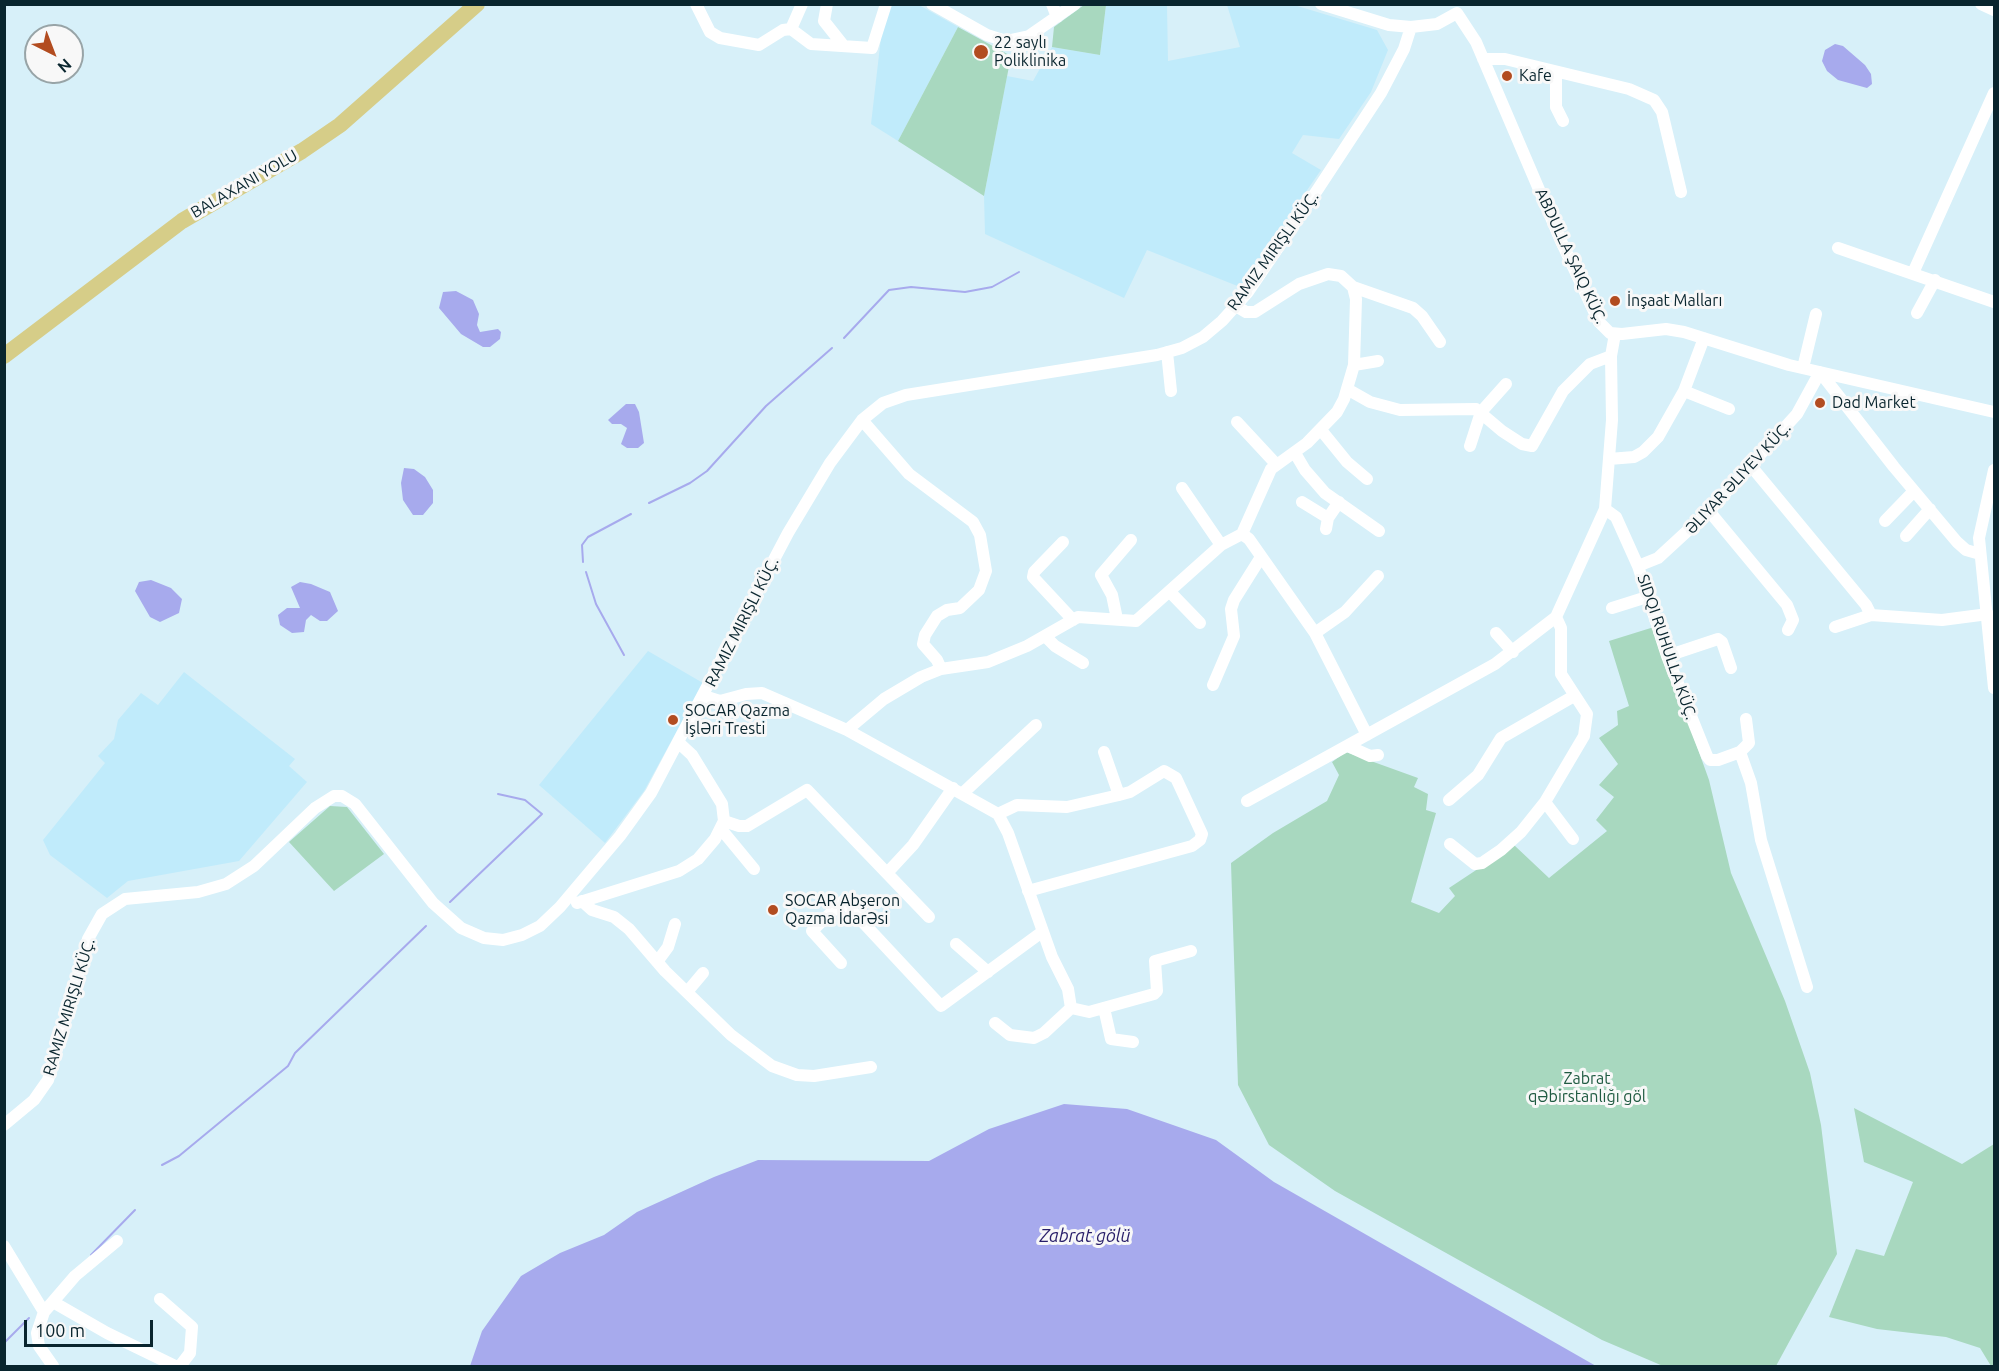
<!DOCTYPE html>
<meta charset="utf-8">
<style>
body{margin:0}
#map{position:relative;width:1999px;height:1371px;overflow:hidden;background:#d7f0f9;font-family:Ubuntu,sans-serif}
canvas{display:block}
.frame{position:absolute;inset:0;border:6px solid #09252e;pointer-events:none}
.north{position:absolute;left:24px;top:24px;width:60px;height:60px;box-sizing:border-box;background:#f8f8f8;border:2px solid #98a4a7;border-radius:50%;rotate:138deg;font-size:16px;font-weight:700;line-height:24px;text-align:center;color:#09252e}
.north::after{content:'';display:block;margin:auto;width:21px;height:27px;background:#b24c20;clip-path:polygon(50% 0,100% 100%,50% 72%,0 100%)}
.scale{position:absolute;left:24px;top:1320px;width:129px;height:27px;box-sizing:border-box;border:3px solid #09252e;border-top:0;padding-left:8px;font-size:18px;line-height:21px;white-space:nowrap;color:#09252e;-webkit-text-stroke:4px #f8f8f8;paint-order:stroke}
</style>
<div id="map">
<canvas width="1999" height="1371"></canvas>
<div class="frame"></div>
<div class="north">N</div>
<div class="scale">100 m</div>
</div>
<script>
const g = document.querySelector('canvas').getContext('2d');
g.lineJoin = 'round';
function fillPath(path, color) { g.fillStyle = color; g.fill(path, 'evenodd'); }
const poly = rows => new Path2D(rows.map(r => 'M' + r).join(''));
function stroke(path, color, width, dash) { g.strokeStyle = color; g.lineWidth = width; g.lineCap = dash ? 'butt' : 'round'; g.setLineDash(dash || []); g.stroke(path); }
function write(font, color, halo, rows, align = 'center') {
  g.font = font + ' Ubuntu,sans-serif'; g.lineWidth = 6; g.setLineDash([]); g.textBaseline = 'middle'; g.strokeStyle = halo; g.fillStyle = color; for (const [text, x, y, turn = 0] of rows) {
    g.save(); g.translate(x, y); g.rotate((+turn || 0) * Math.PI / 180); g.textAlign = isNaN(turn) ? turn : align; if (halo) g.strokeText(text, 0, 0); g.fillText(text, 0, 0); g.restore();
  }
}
const built = poly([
 [890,5,919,5,958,27,898,141,871,124,883,20],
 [1106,5,1167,5,1168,61,1240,47,1227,5,1294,5,1377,30,1388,50,1371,92,1339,139,1303,135,1292,153,1321,170,1240,287,1147,250,1124,298,985,234,984,196,1007,76,1033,81,1052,47,1100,55],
 [648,651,703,683,644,791,605,843,539,785],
 [184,672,295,759,289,766,307,782,239,861,128,881,107,898,50,855,43,840,105,763,98,756,114,739,118,720,141,693,158,705]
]);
const green = poly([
 [1084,5,1106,5,1100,55,1052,47,1054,27],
 [958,27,1011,56,984,196,898,141],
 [1654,627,1709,780,1731,873,1785,1001,1810,1073,1821,1125,1837,1254,1776,1366,1663,1366,1602,1340,1335,1191,1269,1145,1238,1085,1231,863,1273,833,1327,801,1339,775,1332,762,1346,752,1418,778,1414,787,1428,794,1426,810,1436,813,1411,902,1439,913,1455,896,1449,888,1514,845,1549,878,1607,831,1596,820,1614,797,1599,785,1618,764,1599,738,1618,725,1617,711,1629,706,1609,641],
 [330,806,347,807,384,854,334,891,289,842],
 [1854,1108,1962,1164,1994,1144,1994,1366,1991,1366,1980,1348,1946,1337,1877,1329,1829,1317,1856,1249,1884,1256,1913,1182,1864,1162]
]);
const water = poly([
 [1835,44,1843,46,1865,65,1871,74,1872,84,1867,88,1838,80,1827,71,1822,61,1825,50],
 [456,291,473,300,479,314,477,325,480,332,498,329,501,332,500,339,490,347,483,347,461,334,439,308,443,292],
 [626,404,635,404,639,412,644,443,638,448,627,448,621,444,627,428,621,424,612,424,608,420],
 [404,468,414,469,425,477,433,490,433,503,423,515,413,515,403,500,401,483],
 [151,580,171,588,182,599,179,613,160,622,150,617,135,591,139,582],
 [300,582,311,584,330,592,338,611,327,621,320,621,311,615,306,620,304,632,292,633,280,625,278,615,287,608,300,608,291,587],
 [1064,1104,1127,1109,1216,1140,1274,1182,1596,1366,470,1366,482,1331,521,1276,560,1253,604,1235,637,1212,714,1177,758,1160,929,1161,989,1129]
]);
const stream = poly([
 [844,338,889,290,911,287,965,292,992,287,1019,272],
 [649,503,690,483,707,471,766,406,832,348],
 [583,562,582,545,588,537,631,514],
 [586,572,596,604,624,655],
 [450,902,542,814,525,800,498,794],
 [162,1165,179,1156,288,1066,295,1053,426,926],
 [91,1255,135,1210],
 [4,1343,29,1318]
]);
const minor = poly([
 [696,4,710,32,720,38,759,45,783,30,791,29,811,44,872,48,886,4],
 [827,4,824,21,843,45],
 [932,4,987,35,1006,41,1029,36,1075,4],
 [1052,4,1057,17],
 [1321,4,1389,25,1411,27,1437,24,1457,13,1476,42,1561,241,1599,322,1610,333,1622,334,1666,329,1684,332,1789,365,1994,412],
 [1981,4,1994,10],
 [791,29,802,4],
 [1483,59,1505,59,1629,89,1654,100,1662,112,1681,192],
 [1556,72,1556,107,1563,121],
 [1838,248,1994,302],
 [1913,273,1994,93],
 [1353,287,1413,308,1422,316,1440,342],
 [1236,306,1246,312,1255,312,1299,284,1328,274,1341,276,1353,287,1356,299,1354,365,1344,399,1337,412,1307,443,1271,469,1242,534],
 [1917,313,1935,280],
 [1167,352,1171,391],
 [1354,365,1378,361],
 [1803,368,1816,314],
 [1347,389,1370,402,1400,410,1476,409,1502,431,1522,444,1532,446,1563,391,1590,364,1611,356],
 [1684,391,1729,409],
 [862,420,909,474,973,522,980,535,986,571,979,590,960,608,947,610,937,616,925,635,923,644,937,660,941,669],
 [1237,422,1276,464],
 [1321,430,1347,462,1367,479],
 [1470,446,1481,412,1506,384],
 [1295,453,1305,470,1325,493,1379,531],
 [1609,459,1634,457,1643,452,1658,437,1684,391,1704,338],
 [1751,466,1866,605,1871,615],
 [1994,470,1979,538,1994,688],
 [1182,488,1221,545],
 [1302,502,1328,518],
 [1605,509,1616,517,1638,566,1667,656,1707,756,1710,760,1718,760,1740,752,1751,783,1761,840,1807,987],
 [1709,511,1787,605,1793,620,1788,630],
 [1885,521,1914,491],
 [1326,529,1328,518,1339,502],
 [1906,536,1930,509],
 [1063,542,1034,572,1033,577,1073,620],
 [1638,566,1658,558,1709,511,1797,414,1820,372,1894,467,1957,542,1966,550,1980,554],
 [1170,592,1200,623],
 [1612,608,1647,597],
 [1117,619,1112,595,1101,575,1131,540],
 [1835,627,1871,615,1942,620,1988,614],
 [1315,633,1345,612,1378,576],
 [1496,633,1513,652],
 [1045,636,1055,646,1083,663],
 [1667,656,1718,639,1722,642,1731,668],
 [1213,685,1234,636,1231,609,1234,600,1261,557],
 [704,696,720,701,746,694,762,693,847,730,884,699,921,677,941,669,988,662,1027,646,1078,617,1136,621,1221,545,1242,534,1249,539,1315,633,1367,735],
 [847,730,998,814,1008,833,1052,957,1068,989,1071,1008,1089,1012,1154,994,1157,991,1155,961,1191,951],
 [1348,746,1370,756,1378,755],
 [1104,752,1119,795],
 [1740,752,1749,743,1746,719],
 [963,793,1036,725],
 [1449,800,1478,775,1501,738,1574,696],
 [1247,801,1495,664,1556,617,1605,509,1612,420,1611,356,1615,334],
 [1545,802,1573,839],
 [998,814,1017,805,1067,807,1119,795,1130,792,1164,771,1176,778,1202,834,1200,840,1192,846,1028,891],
 [724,821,739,826,747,826,807,790,929,917],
 [721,829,754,869],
 [1450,844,1475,864,1482,863,1501,850,1521,832,1545,802,1584,736,1587,714,1561,674,1561,628,1556,617],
 [888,872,913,845,953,788],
 [582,901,592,910,614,917,629,929,665,971,731,1035,772,1066,797,1075,814,1076,871,1067],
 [577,903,679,871,698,859,715,839,724,821,722,804,692,755,679,743],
 [956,944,988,972],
 [657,962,668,947,675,924],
 [841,963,812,931,843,901,941,1006,1042,932],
 [687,992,703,973],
 [1104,1008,1111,1039,1133,1042],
 [995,1023,1010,1035,1034,1038,1044,1033,1071,1008],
 [4,1125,34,1100,48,1080,88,939,102,914,125,899,198,892,226,884,254,866,315,808,334,796,342,796,355,804,433,903,461,928,484,938,503,940,522,935,540,926,560,907,620,836,651,793,788,533,830,463,862,420,883,403,906,395,1157,355,1182,348,1203,337,1222,321,1248,292,1318,189,1381,93,1404,49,1411,27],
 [4,1246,44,1312],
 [160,1299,192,1327,190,1353,180,1366],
 [53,1302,107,1333,175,1366],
 [53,1366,39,1346,37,1333,44,1312,75,1276,117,1241]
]);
const major = poly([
 [4,356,182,221,302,151,340,125,477,4]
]);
const markers = [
 [981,52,8,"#b24c20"],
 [1507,76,6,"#b24c20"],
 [1615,301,6,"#b24c20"],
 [1820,403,6,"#b24c20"],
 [673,720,6,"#b24c20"],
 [773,910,6,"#b24c20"]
];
const poiNames = [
 ["22 saylı",994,43],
 ["Poliklinika",994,61],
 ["Kafe",1519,76],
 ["İnşaat Malları",1627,301],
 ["Dad Market",1832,403],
 ["SOCAR Qazma",685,711],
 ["İşləri Tresti",685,729],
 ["SOCAR Abşeron",785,901],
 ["Qazma İdarəsi",785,919]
];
const streetNames = [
 ["BALAXANI YOLU",244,184,-30],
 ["RAMIZ MIRIŞLI KÜÇ.",1273,251,-54],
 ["ABDULLA ŞAIQ KÜÇ.",1571,256,65],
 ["ƏLIYAR ƏLIYEV KÜÇ.",1738,478,-47],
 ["RAMIZ MIRIŞLI KÜÇ.",742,622,-63],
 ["SIDQI RUHULLA KÜÇ.",1667,647,71],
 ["RAMIZ MIRIŞLI KÜÇ.",69,1007,-73]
];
const parkNames = [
 ["Zabrat",1587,1079],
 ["qəbirstanlığı göl",1587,1097]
];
const waterNames = [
 ["Zabrat gölü",1085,1236]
];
fillPath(built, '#c0ebfb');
fillPath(green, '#a8d8bf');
fillPath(water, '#a7aaed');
stroke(stream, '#a7aaed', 2);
stroke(minor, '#fff', 12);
stroke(major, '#d6cd88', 16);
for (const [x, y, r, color] of markers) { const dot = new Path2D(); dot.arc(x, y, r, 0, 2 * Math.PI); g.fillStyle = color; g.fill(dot); stroke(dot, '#f8f8f8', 2); }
write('16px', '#09252e', '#f8f8f8', poiNames, 'left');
write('16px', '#09252e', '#f8f8f8', streetNames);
write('16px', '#205b42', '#f8f8f8', parkNames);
write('italic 18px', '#281e69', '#f8f8f8', waterNames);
</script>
